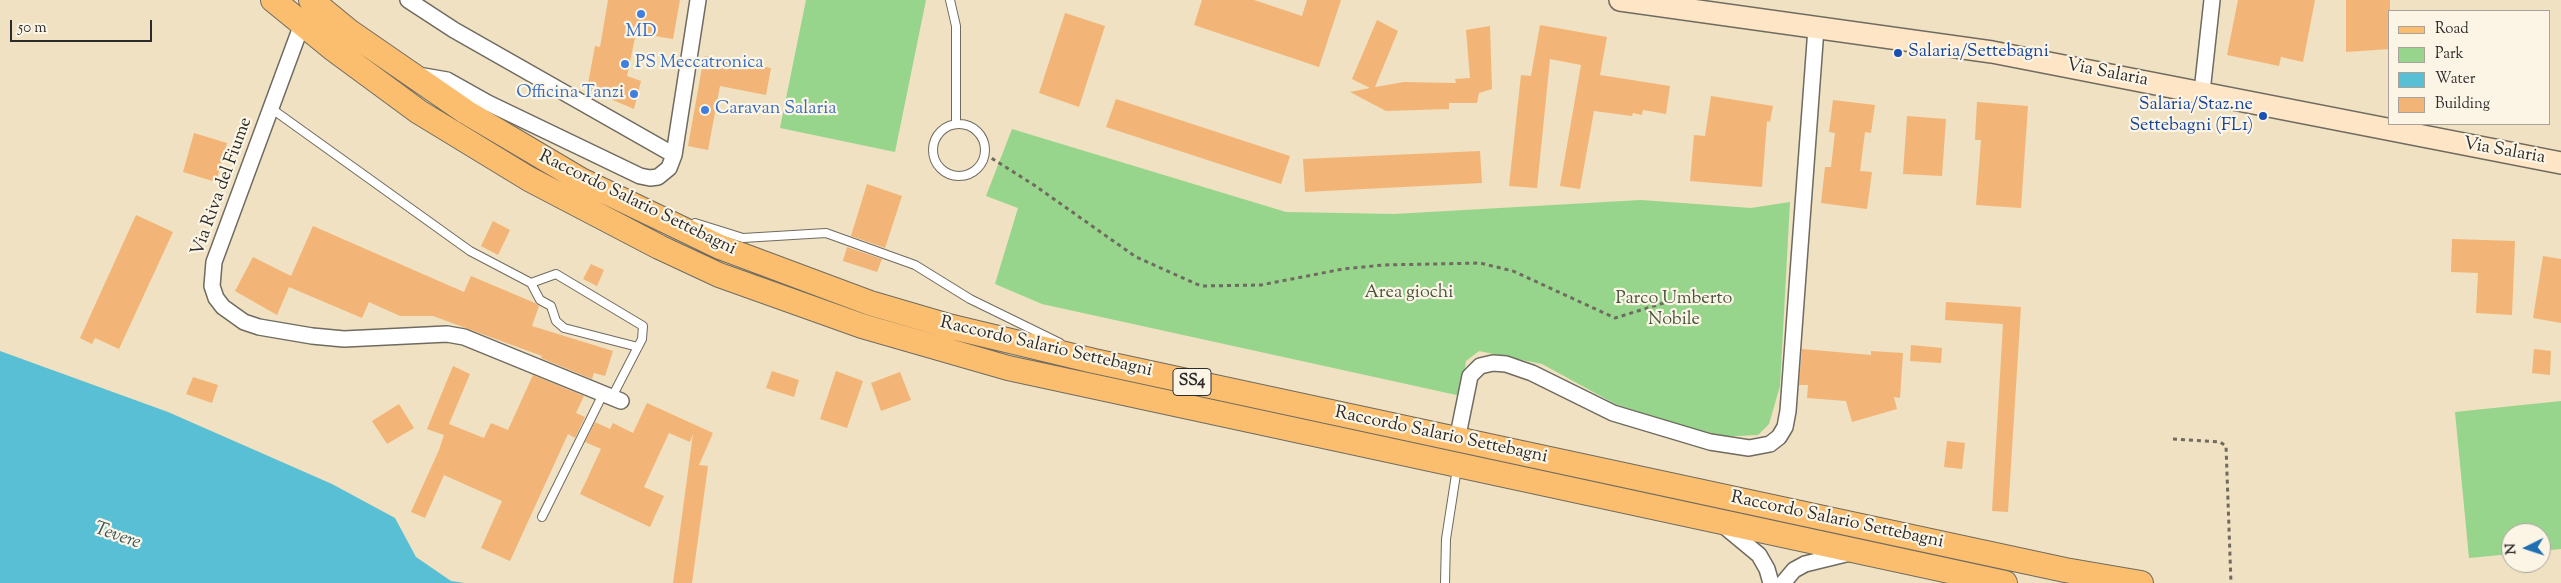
<!DOCTYPE html>
<style>
body{margin:0}
#map{position:relative;width:2561px;height:583px;overflow:hidden;background:#efe1c1;font-family:"Sorts Mill Goudy",serif}
canvas{display:block}
.legend{position:absolute;left:2388px;top:10px;width:162px;height:115px;box-sizing:border-box;background:#fcf5e5;border:1px solid #a8a49b;margin:0;padding:6px 9px;list-style:none;font-size:15px;color:#2b2b2b}
.legend li{display:flex;align-items:center;gap:10px;height:25px}
.legend b{width:25px;border:1px solid #a8a49b}
.north{position:absolute;left:2501px;top:523px;width:50px;height:50px;box-sizing:border-box;background:#fcf5e5;border:1px solid #a8a49b;border-radius:50%;rotate:266deg;font-size:14px;font-weight:700;line-height:20px;text-align:center;color:#2b2b2b}
.north::after{content:'';display:block;margin:auto;width:18px;height:22px;background:#1f6fb2;clip-path:polygon(50% 0,100% 100%,50% 72%,0 100%)}
.scale{position:absolute;left:10px;top:20px;width:142px;height:22px;box-sizing:border-box;border:2px solid #2b2b2b;border-top:0;padding-left:6px;font-size:15px;line-height:18px;white-space:nowrap;color:#2b2b2b;-webkit-text-stroke:4px #fcf5e5;paint-order:stroke}
</style>
<div id="map">
<canvas width="2561" height="583"></canvas>
<ul class="legend">
<li><b style="height:6px;background:#fabe6e"></b>Road</li>
<li><b style="height:14px;background:#96d58b"></b>Park</li>
<li><b style="height:14px;background:#58bfd5"></b>Water</li>
<li><b style="height:14px;background:#f2b577"></b>Building</li>
</ul>
<div class="north">N</div>
<div class="scale">50 m</div>
</div>
<script>
const g = document.querySelector('canvas').getContext('2d');
g.lineJoin = 'round';
function fillPath(path, color) { g.fillStyle = color; g.fill(path, 'evenodd'); }
const poly = rows => new Path2D(rows.map(r => 'M' + r).join(''));
function stroke(path, color, width, dash) { g.strokeStyle = color; g.lineWidth = width; g.lineCap = dash ? 'butt' : 'round'; g.setLineDash(dash || []); g.stroke(path); }
function write(font, color, halo, rows, align = 'center') {
  g.font = font + ' "Sorts Mill Goudy",serif'; g.lineWidth = 4.5; g.setLineDash([]); g.textBaseline = 'middle'; g.strokeStyle = halo; g.fillStyle = color; for (const [text, x, y, turn = 0] of rows) {
    g.save(); g.translate(x, y); g.rotate((+turn || 0) * Math.PI / 180); g.textAlign = isNaN(turn) ? turn : align; if (halo) g.strokeText(text, 0, 0); g.fillText(text, 0, 0); g.restore();
  }
}
const green = poly([
 [806,0,926,0,895,152,780,128],
 [1012,129,1286,212,1394,214,1641,200,1751,208,1790,202,1780,386,1769,424,1758,435,1717,437,1617,405,1542,364,1479,351,1466,361,1461,396,1042,304,995,284,1018,208,986,196],
 [2561,401,2561,549,2541,551,2541,533,2511,533,2511,554,2469,558,2455,412]
]);
const water = poly([
 [0,351,168,412,332,484,395,518,416,557,451,581,465,583,0,583]
]);
const building = poly([
 [608,0,680,0,673,39,636,33,627,76,641,81,634,109,587,89,595,46,600,47],
 [1202,0,1254,0,1302,16,1307,0,1341,0,1319,67,1194,25],
 [2238,0,2315,0,2303,62,2281,57,2279,66,2227,55],
 [2346,0,2390,0,2390,49,2346,52],
 [1065,13,1105,26,1079,107,1039,93],
 [1377,20,1398,31,1375,87,1404,82,1456,83,1455,79,1470,78,1466,30,1490,26,1492,89,1479,93,1477,103,1449,103,1449,109,1386,111,1350,92,1370,88,1352,79],
 [1540,25,1607,37,1600,75,1670,86,1666,114,1643,110,1642,115,1633,113,1632,116,1594,111,1580,189,1560,186,1581,65,1550,59,1537,188,1509,186,1521,75,1531,76],
 [704,56,771,68,766,95,720,86,708,150,688,146],
 [1711,96,1773,106,1770,122,1767,121,1762,187,1690,181,1694,135,1705,136],
 [1116,99,1290,156,1281,184,1106,127],
 [1833,100,1875,105,1871,133,1865,132,1860,171,1872,172,1867,209,1821,203,1825,167,1831,167,1835,133,1829,132],
 [1977,102,2028,106,2021,208,1976,205,1981,140,1975,140],
 [1907,116,1946,119,1942,176,1903,174],
 [194,133,227,143,216,182,183,172],
 [1480,151,1482,183,1305,192,1303,159],
 [867,184,902,196,885,248,851,236],
 [136,215,173,232,119,349,95,338,92,344,80,338],
 [493,221,510,230,498,255,481,246],
 [313,226,464,292,471,276,535,303,539,306,532,326,613,351,605,376,594,373,592,379,541,358,542,356,433,316,400,316,369,302,362,318,289,287,277,315,235,291,253,257,291,276],
 [2452,239,2515,241,2512,315,2476,313,2478,273,2451,272],
 [847,247,882,259,877,272,843,261],
 [2543,256,2561,259,2561,323,2533,318],
 [591,264,604,270,597,286,583,279],
 [1946,302,2021,307,2008,512,1992,511,2003,324,1945,320],
 [1911,345,1942,348,1941,363,1910,361],
 [1802,349,1871,355,1871,351,1903,353,1900,398,1894,397,1897,409,1852,422,1846,401,1807,398,1808,385,1799,385],
 [2534,349,2551,351,2550,375,2532,373],
 [453,366,470,374,449,424,484,438,491,423,508,430,533,375,584,396,576,413,585,417,575,438,568,434,510,561,481,548,502,501,444,475,425,518,411,512,439,450,444,435,427,429],
 [772,371,799,380,794,397,766,388],
 [836,371,863,381,847,428,820,419],
 [900,372,911,400,881,411,871,383],
 [193,377,218,385,212,403,186,394],
 [647,403,713,433,699,465,708,466,692,583,673,583,693,434,690,442,669,433,644,487,664,496,650,527,580,494,601,449,585,442,595,422,610,429,613,423,633,433],
 [399,404,414,428,387,444,372,421],
 [1947,441,1965,443,1962,469,1944,467]
]);
const path = poly([
 [985,154,1034,185,1136,257,1201,286,1261,285,1343,269,1383,265,1480,263,1513,271,1615,318,1670,301],
 [2173,439,2220,442,2226,446,2231,583]
]);
const lane = poly([
 [950,0,956,26,956,124],
 [272,109,470,251,531,283],
 '933 150a26 26 0 1 1 52 0a26 26 0 1 1-52 0Z',
 [695,223,743,238,826,233,915,265,970,299,1060,343],
 [612,397,642,339,643,326,556,274,531,283,540,300,551,306,556,321,564,328,638,347],
 [542,517,603,394],
 [1445,583,1446,539,1457,468]
]);
const street = poly([
 [408,0,454,30,674,155],
 [302,24,214,262,212,286,216,298,223,307,244,322,259,327,312,336,344,339,447,334,464,337,621,401],
 [418,75,447,80,488,103,640,176,650,178,658,177,669,168,674,155,698,0],
 [2202,92,2212,0],
 [1457,440,1470,376,1480,366,1493,363,1506,364,1532,373,1613,413,1710,442,1749,448,1770,444,1779,437,1785,427,1788,411,1816,28],
 [1724,526,1759,555,1767,569,1771,583],
 [1783,583,1794,570,1805,564,1850,553]
]);
const secondary = poly([
 [1620,0,1992,52,2561,163]
]);
const primary = poly([
 [273,0,332,48,419,112,529,179,659,247,719,275,862,326,1008,368,2005,583],
 [311,0,350,32,466,112,581,180,720,247,870,303,952,327,1094,361,2065,570,2141,583]
]);
const markers = [
 [641,14,5,"#3f7fe0"],
 [1898,53,5,"#1a4fb4"],
 [625,64,5,"#3f7fe0"],
 [634,94,5,"#3f7fe0"],
 [705,110,5,"#3f7fe0"],
 [2263,116,5,"#1a4fb4"]
];
const shields = [
 [1192,382,38]
];
const shieldNames = [
 ["SS4",1192,382]
];
const shopNames = [
 ["MD",641,33,"center"],
 ["PS Meccatronica",635,64],
 ["Officina Tanzi",624,94,"right"],
 ["Caravan Salaria",715,110]
];
const transitNames = [
 ["Salaria/Settebagni",1908,53],
 ["Salaria/Staz.ne",2253,106,"right"],
 ["Settebagni (FL1)",2253,127,"right"]
];
const streetNames = [
 ["Via Salaria",2107,74,11],
 ["Via Salaria",2504,152,10],
 ["Via Riva del Fiume",223,187,-70],
 ["Raccordo Salario Settebagni",637,204,26],
 ["Raccordo Salario Settebagni",1046,348,13],
 ["Raccordo Salario Settebagni",1441,436,12],
 ["Raccordo Salario Settebagni",1837,521,12]
];
const parkNames = [
 ["Area giochi",1409,294],
 ["Parco Umberto",1674,300],
 ["Nobile",1674,321]
];
const waterNames = [
 ["Tevere",117,537,19]
];
fillPath(green, '#96d58b');
fillPath(water, '#58bfd5');
fillPath(building, '#f2b577');
stroke(lane, '#706b60', 10);
stroke(street, '#706b60', 18);
stroke(secondary, '#706b60', 24);
stroke(primary, '#706b60', 26);
stroke(path, '#706b60', 3, [4, 4]);
stroke(lane, '#fff', 8);
stroke(street, '#fff', 15);
stroke(secondary, '#fde5c5', 21);
stroke(primary, '#fabe6e', 24);
for (const [x, y, r, color] of markers) { const dot = new Path2D(); dot.arc(x, y, r, 0, 2 * Math.PI); g.fillStyle = color; g.fill(dot); stroke(dot, '#fcf5e5', 2); }
for (const [x, y, w] of shields) { const box = new Path2D(); box.roundRect(x - w / 2, y - 13.5, w, 27, 4); g.fillStyle = '#fcf5e5'; g.fill(box); stroke(box, '#2b2b2b', 1); }
write('bold 16px', '#2b2b2b', null, shieldNames);
write('18px', '#366cbe', '#fcf5e5', shopNames, 'left');
write('18px', '#164399', '#fcf5e5', transitNames, 'left');
write('18px', '#2b2b2b', '#fcf5e5', streetNames);
write('18px', '#465643', '#fcf5e5', parkNames);
write('italic 19px', '#38575e', '#fcf5e5', waterNames);
</script>
